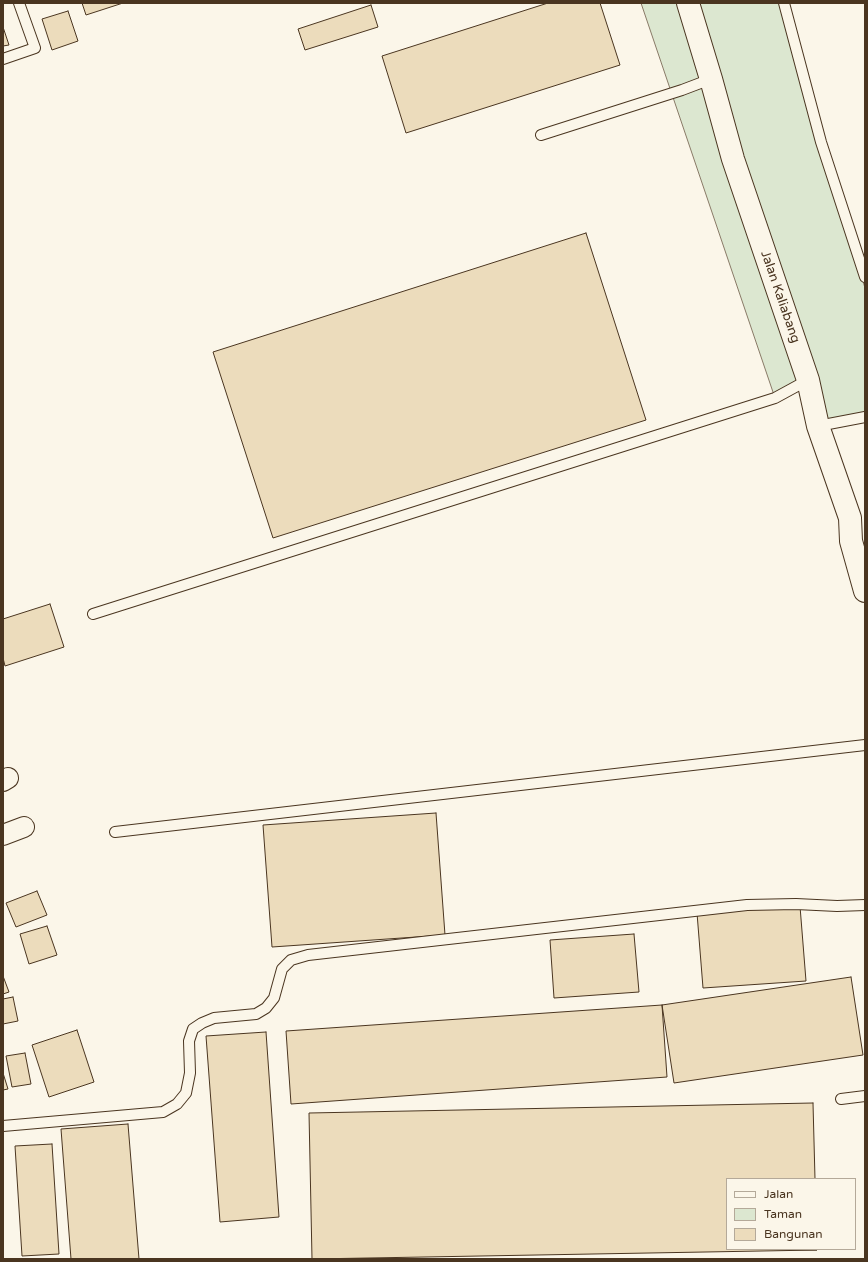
<!DOCTYPE html>
<style>
body{margin:0}
#map{position:relative;width:868px;height:1262px;overflow:hidden;background:#fbf6e9;font-family:"Varela Round",sans-serif}
canvas{display:block}
.frame{position:absolute;inset:0;border:4px solid #4a3520;pointer-events:none}
.legend{position:absolute;left:726px;top:1178px;width:130px;height:72px;box-sizing:border-box;background:#fbf6e9;border:1px solid #b4a999;margin:0;padding:5px 7px;list-style:none;font-size:12px;color:#4a3520}
.legend li{display:flex;align-items:center;gap:8px;height:20px}
.legend b{width:20px;border:1px solid #b4a999}
</style>
<div id="map">
<canvas width="868" height="1262"></canvas>
<div class="frame"></div>
<ul class="legend">
<li><b style="height:5px;background:#fbf6e9"></b>Jalan</li>
<li><b style="height:11px;background:#dce7d0"></b>Taman</li>
<li><b style="height:11px;background:#ecdcbc"></b>Bangunan</li>
</ul>
</div>
<script>
const g = document.querySelector('canvas').getContext('2d');
g.lineJoin = 'round';
function fillPath(path, color) { g.fillStyle = color; g.fill(path, 'evenodd'); }
const poly = rows => new Path2D(rows.map(r => 'M' + r).join(''));
function stroke(path, color, width, dash) { g.strokeStyle = color; g.lineWidth = width; g.lineCap = dash ? 'butt' : 'round'; g.setLineDash(dash || []); g.stroke(path); }
function write(font, color, halo, rows, align = 'center') {
  g.font = font + ' "Varela Round",sans-serif'; g.lineWidth = 3; g.setLineDash([]); g.textBaseline = 'middle'; g.strokeStyle = halo; g.fillStyle = color; for (const [text, x, y, turn = 0] of rows) {
    g.save(); g.translate(x, y); g.rotate((+turn || 0) * Math.PI / 180); g.textAlign = isNaN(turn) ? turn : align; if (halo) g.strokeText(text, 0, 0); g.fillText(text, 0, 0); g.restore();
  }
}
const green = poly([
 [641,3,784,3,821,142,865,288,865,417,818,426,807,380,775,398,641,3]
]);
const building = poly([
 [82,3,123,3,86,15,82,3],
 [548,3,600,3,620,65,406,133,382,56,548,3],
 [371,5,378,27,305,50,298,29,371,5],
 [68,11,78,41,52,50,42,19,68,11],
 [3,27,9,45,3,46,3,27],
 [586,233,646,420,273,538,213,352,586,233],
 [50,604,64,647,5,666,3,658,3,619,50,604],
 [436,813,445,935,272,947,263,825,436,813],
 [37,891,47,915,16,927,6,903,37,891],
 [800,906,806,981,703,988,697,913,800,906],
 [47,926,57,955,29,964,20,934,47,926],
 [634,934,639,992,554,998,550,940,634,934],
 [3,976,9,992,3,994,3,976],
 [851,977,863,1055,674,1083,662,1005,851,977],
 [13,997,18,1021,3,1024,3,999,13,997],
 [662,1005,667,1077,291,1104,286,1031,662,1005],
 [77,1030,94,1082,49,1097,32,1045,77,1030],
 [266,1032,279,1217,220,1222,206,1036,266,1032],
 [25,1053,31,1084,12,1087,6,1056,25,1053],
 [3,1073,8,1089,3,1090,3,1073],
 [813,1103,815,1179,727,1179,727,1249,817,1250,312,1259,309,1113,813,1103],
 [128,1124,139,1259,71,1259,61,1129,128,1124],
 [52,1144,59,1254,22,1256,15,1146,52,1144]
]);
const lane = poly([
 [784,3,821,142,865,277],
 [3,59,35,48,19,3],
 [541,135,682,90,711,79],
 [818,426,865,417],
 [93,614,775,398,808,380],
 [115,832,865,745],
 [841,1099,865,1096],
 [3,1126,163,1112,177,1104,186,1093,190,1073,189,1041,193,1029,202,1023,214,1018,256,1014,266,1008,274,998,282,969,291,960,308,955,747,905,796,904,837,906,865,905]
]);
const street = poly([
 [3,781,8,778],
 [3,835,24,827]
]);
const primary = poly([
 [688,3,711,79,733,159,808,380,818,426,850,518,851,541,865,591]
]);
const streetNames = [
 ["Jalan Kaliabang",780,297,71]
];
fillPath(green, '#dce7d0');
stroke(green, '#887966', 1);
fillPath(building, '#ecdcbc');
stroke(building, '#4a3520', 1);
stroke(lane, '#4a3520', 12);
stroke(street, '#4a3520', 22);
stroke(primary, '#4a3520', 24);
stroke(lane, '#fbf6e9', 10);
stroke(street, '#fbf6e9', 20);
stroke(primary, '#fbf6e9', 22);
write('13px', '#4a3520', '#fbf6e9', streetNames);
</script>
